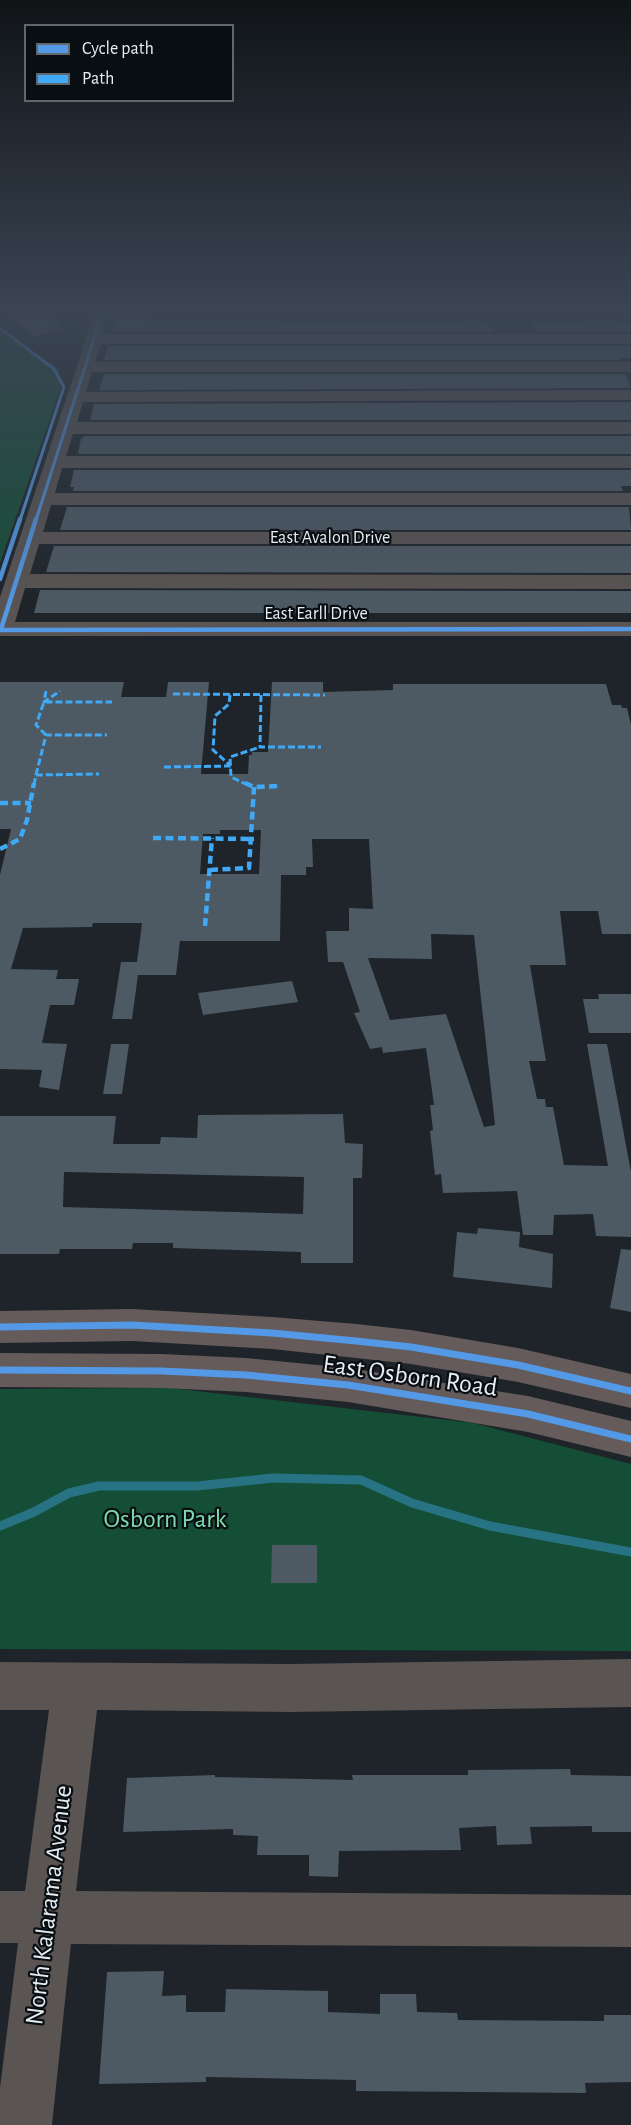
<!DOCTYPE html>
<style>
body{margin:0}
#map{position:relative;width:631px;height:2125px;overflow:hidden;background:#1e2429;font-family:"Alegreya Sans",sans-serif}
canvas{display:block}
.legend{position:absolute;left:24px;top:24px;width:210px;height:78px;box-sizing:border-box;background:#090e12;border:2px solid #61676c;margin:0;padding:8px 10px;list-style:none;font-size:18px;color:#e5edf3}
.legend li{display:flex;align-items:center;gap:12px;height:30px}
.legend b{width:30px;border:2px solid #61676c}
</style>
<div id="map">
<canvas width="631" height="2125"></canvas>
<ul class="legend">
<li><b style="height:8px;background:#5399e6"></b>Cycle path</li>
<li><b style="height:8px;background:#3fa9f5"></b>Path</li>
</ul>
</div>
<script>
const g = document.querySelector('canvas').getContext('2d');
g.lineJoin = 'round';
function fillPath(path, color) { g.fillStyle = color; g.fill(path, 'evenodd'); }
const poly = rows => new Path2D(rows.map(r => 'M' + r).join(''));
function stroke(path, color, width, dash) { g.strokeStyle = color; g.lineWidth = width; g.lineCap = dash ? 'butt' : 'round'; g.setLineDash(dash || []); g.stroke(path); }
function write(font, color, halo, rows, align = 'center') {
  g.font = font + ' "Alegreya Sans",sans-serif'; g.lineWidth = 4.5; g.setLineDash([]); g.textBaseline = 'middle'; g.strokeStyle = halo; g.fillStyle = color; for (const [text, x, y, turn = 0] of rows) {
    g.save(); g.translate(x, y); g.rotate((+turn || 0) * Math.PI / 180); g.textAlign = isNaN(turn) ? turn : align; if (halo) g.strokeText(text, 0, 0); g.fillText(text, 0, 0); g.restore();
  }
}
const green = poly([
 [0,329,59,369,61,387,0,563],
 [170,1388,473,1423,631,1464,631,1651,0,1649,0,1389]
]);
const stream = poly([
 [0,1526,34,1512,69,1493,99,1486,197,1486,273,1478,361,1480,412,1503,490,1526,631,1552]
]);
const building = poly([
 [10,315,48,315,63,329,34,337],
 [118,317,146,317,144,321,283,321,283,324,323,324,323,322,463,324,462,321,485,321,486,325,491,325,492,332,113,332],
 [619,321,621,324,631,324,631,332,536,332,533,322],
 [108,346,631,346,631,358,621,358,621,360,104,360],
 [104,374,626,374,631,388,99,390],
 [631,402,631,420,90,420,94,404],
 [86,436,631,436,631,454,78,454,81,438],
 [74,470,631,470,631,486,621,486,623,491,73,491,74,487,70,487],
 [67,507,629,507,631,530,60,530],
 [54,546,631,546,631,573,46,572],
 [40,590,631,591,631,613,34,613],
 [0,682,124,682,121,697,166,697,168,682,209,682,201,774,248,774,249,755,252,755,252,752,268,752,272,682,323,682,323,692,393,690,393,684,606,684,612,705,621,705,622,708,627,708,631,725,631,934,602,934,598,911,560,911,566,965,530,965,546,1061,529,1061,537,1099,545,1099,546,1107,553,1107,564,1165,608,1166,587,1044,607,1044,631,1172,631,1237,596,1236,593,1214,554,1215,553,1235,523,1235,517,1191,443,1193,441,1174,435,1175,430,1131,433,1130,430,1105,434,1105,426,1048,383,1053,382,1047,370,1049,354,1013,360,1012,343,962,328,962,326,931,349,931,349,908,373,909,369,839,312,839,313,867,306,867,306,875,281,875,280,941,180,941,176,975,138,975,132,1019,112,1019,121,962,137,962,142,923,93,923,92,927,23,928,11,969,58,970,56,979,79,979,74,1005,50,1005,42,1043,67,1044,59,1090,39,1087,42,1070,0,1069,0,875,11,829,0,829],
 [220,830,261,830,259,874,200,874,203,834,220,834],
 [431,934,474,935,495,1125,484,1127,446,1014,390,1020,368,958,432,959],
 [292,981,298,1002,203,1015,198,993],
 [598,994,631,994,631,1033,589,1033,583,999,599,999],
 [111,1044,129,1044,122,1094,103,1094],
 [343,1114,345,1143,363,1144,362,1178,353,1178,353,1263,301,1263,301,1252,173,1248,173,1243,133,1243,132,1249,60,1249,59,1254,0,1254,0,1116,116,1116,113,1144,160,1144,161,1137,197,1138,198,1115],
 [64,1172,304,1177,303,1214,63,1207],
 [478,1228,520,1232,519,1247,553,1254,552,1288,453,1277,457,1232,477,1234],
 [621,1249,631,1250,631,1312,610,1308],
 [272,1545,317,1545,317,1583,271,1583],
 [570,1769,571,1775,631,1776,631,1832,592,1832,592,1826,530,1827,532,1844,497,1845,496,1826,459,1828,461,1850,339,1851,338,1877,309,1876,309,1855,257,1855,258,1836,233,1835,233,1829,123,1832,127,1778,215,1775,215,1777,353,1780,352,1775,468,1775,468,1770],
 [164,1971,162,1996,186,1995,186,2012,225,2012,226,1989,328,1991,328,2012,380,2014,380,1994,416,1994,417,2012,457,2013,458,2020,604,2021,604,2015,631,2015,631,2082,585,2083,586,2093,356,2091,356,2080,206,2077,206,2082,99,2084,107,1972]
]);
const minor = poly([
 [91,314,107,314,103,334,631,334,631,344,101,344,95,362,631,362,631,372,92,372,86,392,631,390,631,400,83,402,77,422,631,422,631,434,73,434,66,456,631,456,631,468,62,468,55,493,631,493,631,505,51,505,43,532,631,532,631,544,39,544,30,574,631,575,631,589,25,588,15,622,631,622,631,636,0,636,0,597,86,339,91,314],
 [631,1659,631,1707,290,1712,97,1710,76,1891,631,1895,631,1947,71,1944,52,2125,0,2125,0,2088,18,1943,0,1943,0,1891,25,1891,49,1710,0,1710,0,1662,290,1664,631,1659]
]);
const major = poly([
 [132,1309,272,1317,356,1324,411,1330,518,1348,631,1374,631,1408,518,1382,411,1364,356,1358,272,1349,132,1341,0,1343,0,1311,132,1309],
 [0,1353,162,1354,246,1358,348,1368,528,1396,631,1421,631,1457,528,1432,348,1402,246,1392,162,1388,0,1387,0,1353]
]);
const quietFar1 = poly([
 [46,691,44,702,60,691],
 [173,694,325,695],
 [230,695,229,704,215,716,213,750,231,766],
 [261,695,260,747,321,747],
 [46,735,36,725,44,702,112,702],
 [164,767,231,766],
 [36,775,46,735,107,735],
 [34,785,36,775,99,774],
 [248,785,231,777,230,757,260,747]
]);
const quiet = poly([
 [245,783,254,787,279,786],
 [0,803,31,803],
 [153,838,254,839],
 [0,849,20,839,27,820,34,783],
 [210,870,249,868,254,787],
 [205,926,212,838]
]);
const cyclewayFar2 = poly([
 [0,328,54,369,64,387,20,520],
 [36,520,94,339,99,314]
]);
const cyclewayFar1 = poly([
 [0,579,20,519],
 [1,629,36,519],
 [0,630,631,629]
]);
const cycleway = poly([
 [0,1327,132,1325,272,1333,356,1341,411,1347,518,1365,631,1391],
 [0,1370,162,1371,246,1375,348,1385,528,1414,631,1439]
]);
const farStreetnames = [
 ["East Avalon Drive",330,538],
 ["East Earll Drive",316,614]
];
const nearStreetnames = [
 ["East Osborn Road",410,1376,8],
 ["North Kalarama Avenue",49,1905,-83]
];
const nearParknames = [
 ["Osborn Park",165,1519]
];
fillPath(green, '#154e37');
stroke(stream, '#287383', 9);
fillPath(building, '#4d5963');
fillPath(minor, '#5a5452');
fillPath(major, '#645b5a');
stroke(quietFar1, '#3fa9f5', 3, [7, 3]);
stroke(quiet, '#3fa9f5', 4.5, [8, 4.5]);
stroke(cyclewayFar2, '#5399e6', 3);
stroke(cyclewayFar1, '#5399e6', 4.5);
stroke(cycleway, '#5399e6', 7);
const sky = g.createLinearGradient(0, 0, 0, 612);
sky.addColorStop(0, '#101417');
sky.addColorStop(0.51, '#3b4554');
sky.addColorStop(1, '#3b455400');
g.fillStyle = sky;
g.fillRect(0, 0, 631, 612);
write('18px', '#e5edf3', '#090e12', farStreetnames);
write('26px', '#e5edf3', '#090e12', nearStreetnames);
write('26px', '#7edaac', '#090e12', nearParknames);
</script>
